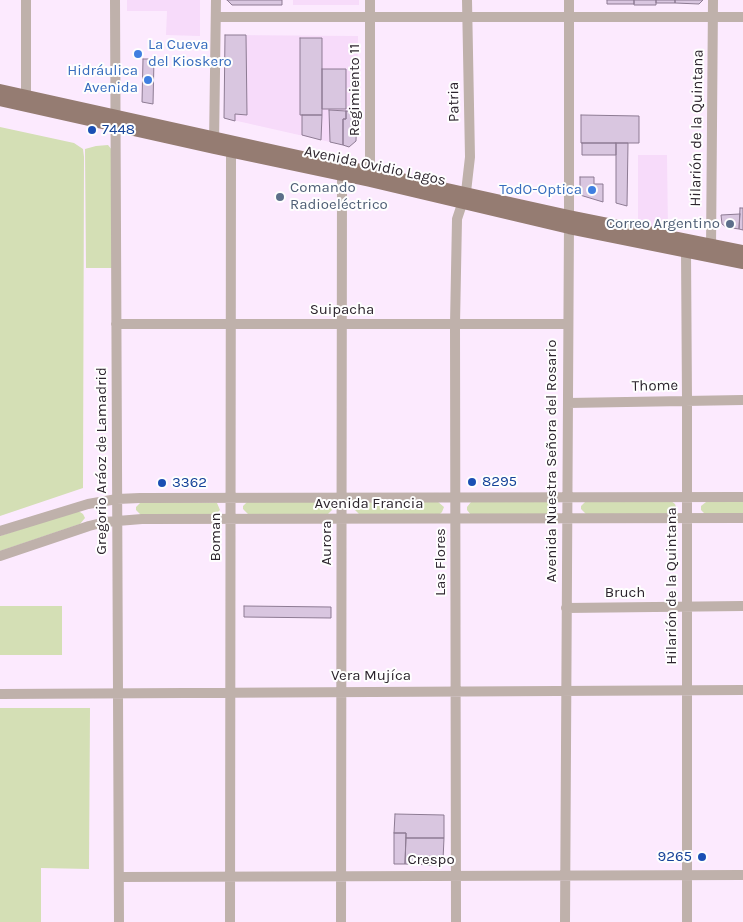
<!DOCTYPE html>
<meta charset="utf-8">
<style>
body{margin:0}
canvas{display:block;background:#fceafe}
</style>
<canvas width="743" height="922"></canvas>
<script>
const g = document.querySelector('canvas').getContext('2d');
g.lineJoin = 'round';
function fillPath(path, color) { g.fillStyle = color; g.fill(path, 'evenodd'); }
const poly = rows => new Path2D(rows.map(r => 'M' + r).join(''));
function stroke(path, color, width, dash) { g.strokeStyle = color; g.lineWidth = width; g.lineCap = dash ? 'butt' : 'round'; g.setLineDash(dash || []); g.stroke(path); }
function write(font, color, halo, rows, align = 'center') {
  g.font = font + ' Karla,sans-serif'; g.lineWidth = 4; g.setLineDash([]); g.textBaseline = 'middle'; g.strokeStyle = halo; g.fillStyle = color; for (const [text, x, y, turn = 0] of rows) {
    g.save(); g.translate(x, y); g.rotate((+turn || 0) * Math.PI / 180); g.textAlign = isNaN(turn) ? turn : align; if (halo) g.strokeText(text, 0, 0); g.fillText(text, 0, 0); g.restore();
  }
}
const built = poly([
 [127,0,200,0,200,36,166,35,167,11,127,11],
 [293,0,359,0,359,5,293,5],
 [225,35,358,36,357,111,329,110,330,142,224,118],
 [638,155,667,155,668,232,638,223]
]);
const green = poly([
 [0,127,74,143,83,149,84,157,83,488,0,516],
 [108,145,112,150,113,268,86,268,85,149,96,146],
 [248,501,328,502,332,510,328,514,248,514,243,509,243,506],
 [437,501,444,507,442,512,440,514,359,514,355,510,355,506,360,502],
 [586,501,671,501,675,504,677,510,673,514,586,514,581,509,581,506],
 [141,502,217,503,220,510,216,514,141,515,136,510,136,507],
 [471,502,550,502,555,505,556,510,553,514,471,515,467,510,467,507],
 [706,502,743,502,743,515,706,515,701,510,701,506],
 [73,512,80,512,83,514,85,518,80,524,0,551,0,536],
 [0,606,62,606,62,655,0,655],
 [0,708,90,708,89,869,41,868,41,922,0,922]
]);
const building = poly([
 [227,0,282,0,282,5,232,5,227,0],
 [607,0,634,0,634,4,607,4,607,0],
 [634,0,656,0,656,5,634,5,634,0],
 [656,0,675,0,675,3,656,3,656,0],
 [675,0,703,0,699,4,675,3,675,0],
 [225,35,246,35,247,115,235,114,235,121,224,118,225,35],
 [300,38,322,38,322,115,300,115,300,38],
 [143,59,154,59,153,104,142,102,143,59],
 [322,69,346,69,346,109,322,109,322,69],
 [329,110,346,111,346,119,343,119,343,145,330,142,329,110],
 [346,111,357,111,356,141,349,147,343,145,343,119,346,119,346,111],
 [302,115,322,115,321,140,302,135,302,115],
 [581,115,639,116,639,143,581,143,581,115],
 [582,143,616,143,616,155,582,155,582,143],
 [616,143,628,143,627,206,616,203,616,143],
 [580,177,594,177,594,184,603,184,603,202,580,195,580,177],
 [740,208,743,208,743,230,739,229,740,208],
 [740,214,739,229,726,227,722,224,721,215,740,214],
 [244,606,331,607,331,618,244,617,244,606],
 [395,814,444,815,444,838,406,838,406,833,394,833,395,814],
 [394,833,406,833,405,864,394,864,394,833],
 [406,838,444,838,443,860,437,865,405,864,406,838]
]);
const minor = poly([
 [26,0,26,102],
 [115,0,119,922],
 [216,17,743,17],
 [214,144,216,0],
 [370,177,370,0],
 [711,250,713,0],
 [686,251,687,400,687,922],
 [116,324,568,324],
 [568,403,743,400],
 [0,531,88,504,117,499,140,498,743,497],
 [0,556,89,526,105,522,142,519,743,518],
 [566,608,743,606],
 [0,694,743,690],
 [119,877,743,875],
 [230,922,231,152],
 [341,922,342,168],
 [456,922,455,324,457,219,466,192,470,157,467,0],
 [565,922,569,222,569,0]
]);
const major = poly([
 [0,90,569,216,743,251],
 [0,100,214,148,370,181,569,228,743,263]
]);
const markers = [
 [138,54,5,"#3f7fe0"],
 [148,80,5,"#3f7fe0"],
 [92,130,5,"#1a4fb4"],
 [592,190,5,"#3f7fe0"],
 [280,197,5,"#5c6f8a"],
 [730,224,5,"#5c6f8a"],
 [472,482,5,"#1a4fb4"],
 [162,483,5,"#1a4fb4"],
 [702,857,5,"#1a4fb4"]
];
const shopNames = [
 ["La Cueva",148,45,"left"],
 ["del Kioskero",148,62,"left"],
 ["Hidráulica",138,71],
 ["Avenida",138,88],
 ["TodO-Optica",582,190]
];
const streetNames = [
 ["Regimiento 11",355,90,-90],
 ["Patria",454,102,-91],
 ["Hilarión de la Quintana",697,128,-89],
 ["Avenida Ovidio Lagos",375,166,12],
 ["Suipacha",342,310],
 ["Thome",655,386,-1],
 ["Gregorio Aráoz de Lamadrid",102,461,-90],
 ["Avenida Nuestra Señora del Rosario",552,461,-90],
 ["Avenida Francia",369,504],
 ["Boman",216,537,-90],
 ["Aurora",327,543,-90],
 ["Las Flores",441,562,-90],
 ["Hilarión de la Quintana",672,586,-90],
 ["Bruch",625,593],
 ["Vera Mujíca",371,676],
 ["Crespo",431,860]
];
const transitNames = [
 ["7448",102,130],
 ["8295",482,482],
 ["3362",172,483],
 ["9265",692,857,"right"]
];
const serviceNames = [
 ["Comando",290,188],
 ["Radioeléctrico",290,205],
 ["Correo Argentino",720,224,"right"]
];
fillPath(built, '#f7dbfa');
fillPath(green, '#d4dfb5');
fillPath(building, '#d9c6e0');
stroke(building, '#8d7b93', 1);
stroke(minor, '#bfb1ab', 10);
stroke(major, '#957c72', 12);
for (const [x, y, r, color] of markers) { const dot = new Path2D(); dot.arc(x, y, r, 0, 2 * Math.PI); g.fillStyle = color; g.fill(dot); stroke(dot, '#fefefe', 2); }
write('15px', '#366cbe', '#fefefe', shopNames, 'right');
write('15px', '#2c242d', '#fefefe', streetNames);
write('15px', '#164399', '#fefefe', transitNames, 'left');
write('15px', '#4e5e75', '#fefefe', serviceNames, 'left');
</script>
